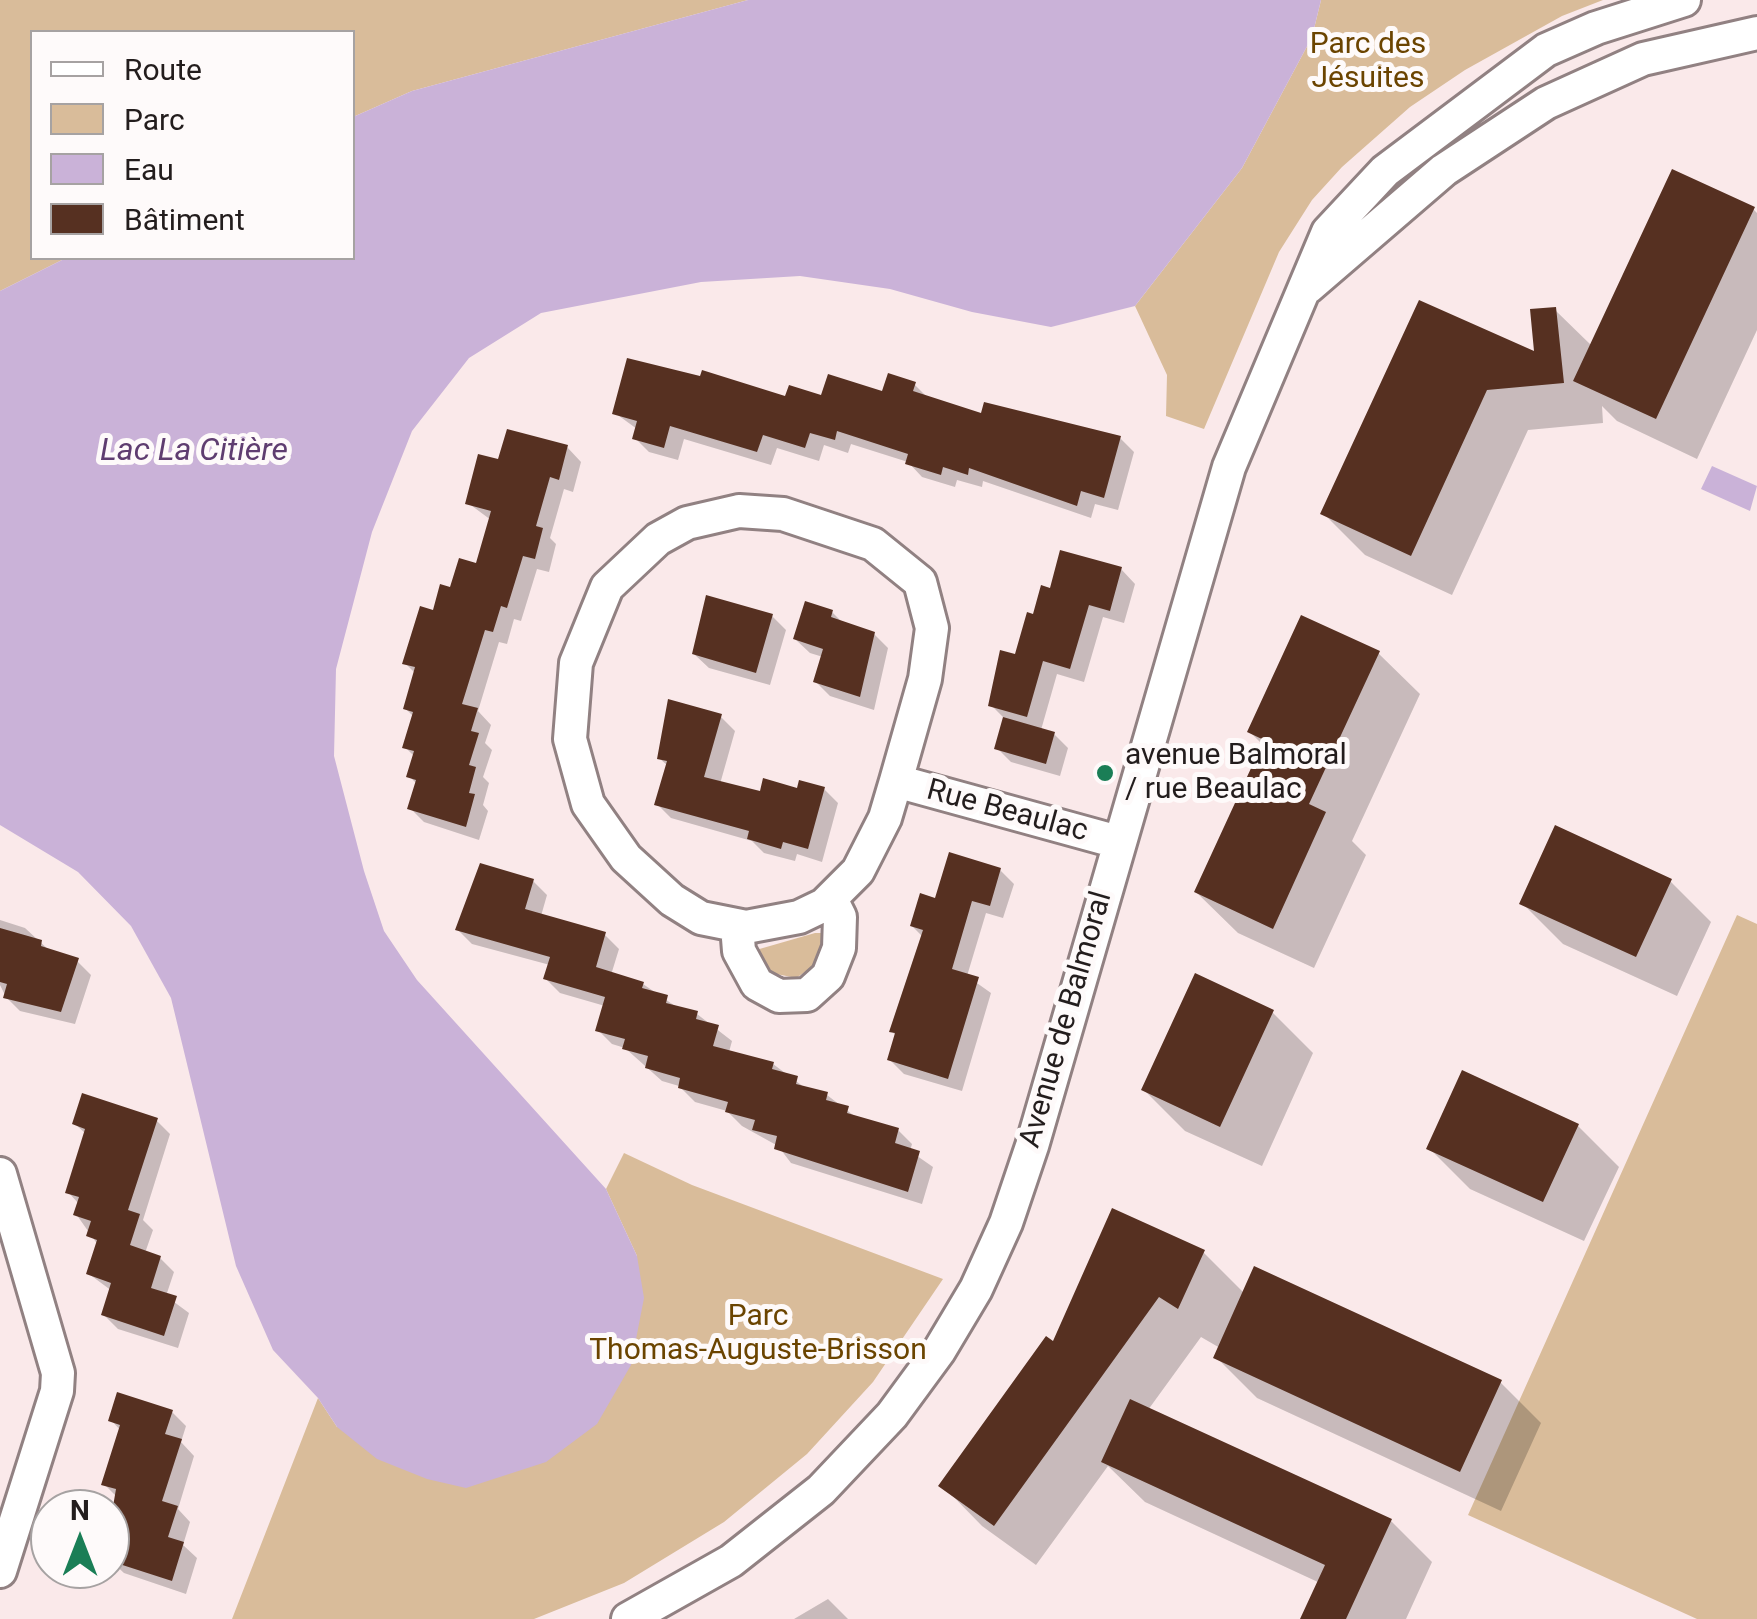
<!DOCTYPE html>
<meta charset="utf-8">
<style>
body{margin:0}
#map{position:relative;width:1757px;height:1619px;overflow:hidden;background:#fae9ea;font-family:Roboto,sans-serif}
canvas{display:block}
.legend{position:absolute;left:30px;top:30px;width:325px;height:230px;box-sizing:border-box;background:#fefafa;border:2px solid #a6a2a2;margin:0;padding:12px 18px;list-style:none;font-size:30px;color:#231d1d}
.legend li{display:flex;align-items:center;gap:20px;height:50px}
.legend b{width:50px;border:2px solid #a6a2a2}
.north{position:absolute;left:30px;top:1489px;width:100px;height:100px;box-sizing:border-box;background:#fefafa;border:2px solid #a6a2a2;border-radius:50%;rotate:0deg;font-size:28px;font-weight:700;line-height:40px;text-align:center;color:#231d1d}
.north::after{content:'';display:block;margin:auto;width:35px;height:45px;background:#1a7e56;clip-path:polygon(50% 0,100% 100%,50% 72%,0 100%)}
</style>
<div id="map">
<canvas width="1757" height="1619"></canvas>
<ul class="legend">
<li><b style="height:12px;background:#fff"></b>Route</li>
<li><b style="height:28px;background:#d9bc9a"></b>Parc</li>
<li><b style="height:28px;background:#cab2d8"></b>Eau</li>
<li><b style="height:28px;background:#563021"></b>Bâtiment</li>
</ul>
<div class="north">N</div>
</div>
<script>
const g = document.querySelector('canvas').getContext('2d');
g.lineJoin = 'round';
function fillPath(path, color) { g.fillStyle = color; g.fill(path, 'evenodd'); }
const poly = rows => new Path2D(rows.map(r => 'M' + r).join(''));
function stroke(path, color, width, dash) { g.strokeStyle = color; g.lineWidth = width; g.lineCap = dash ? 'butt' : 'round'; g.setLineDash(dash || []); g.stroke(path); }
function write(font, color, halo, rows, align = 'center') {
  g.font = font + ' Roboto,sans-serif'; g.lineWidth = 10; g.setLineDash([]); g.textBaseline = 'middle'; g.strokeStyle = halo; g.fillStyle = color; for (const [text, x, y, turn = 0] of rows) {
    g.save(); g.translate(x, y); g.rotate((+turn || 0) * Math.PI / 180); g.textAlign = isNaN(turn) ? turn : align; if (halo) g.strokeText(text, 0, 0); g.fillText(text, 0, 0); g.restore();
  }
}
const green = poly([
 [0,0,748,0,412,91,353,117,352,32,32,32,32,258,66,258,0,291],
 [1321,0,1603,0,1562,16,1465,70,1410,107,1342,167,1312,200,1279,252,1204,429,1166,416,1167,375,1135,306,1242,168,1312,37],
 [1737,915,1757,924,1757,1619,1697,1619,1468,1515],
 [815,933,822,933,822,953,817,964,796,978,767,972,756,950],
 [624,1153,692,1185,943,1279,873,1382,807,1454,724,1522,624,1583,534,1619,232,1619,318,1398,337,1427,637,1256,606,1189]
]);
const water = poly([
 [748,0,1321,0,1312,37,1242,168,1135,306,1051,327,972,312,890,289,800,276,701,282,541,313,469,358,412,431,372,532,336,669,334,756,364,871,384,931,417,980,606,1189,637,1256,644,1298,631,1365,597,1424,546,1462,466,1488,427,1479,377,1459,337,1427,318,1398,273,1350,236,1266,171,998,131,926,78,872,0,825,0,291,66,258,352,258,353,117,412,91],
 [1712,466,1757,486,1750,511,1701,489]
]);
const shadow = poly([
 [1753,209,1757,213,1757,330,1697,459,1617,421,1602,406,1603,423,1528,430,1452,595,1365,555,1324,514,1420,303,1537,355,1555,310,1592,346],
 [914,384,929,399,982,416,1120,438,1134,452,1118,510,1095,504,1091,518,983,481,982,487,957,480,955,487,922,477,908,462,851,444,848,453,824,445,819,461,777,448,771,465,684,439,678,460,649,452,635,438,637,429,615,413,884,394],
 [567,447,581,462,573,492,564,489,550,538,556,544,549,572,537,569,521,621,514,619,507,644,499,642,478,711,491,725,485,743,492,750,483,777,489,783,483,805,488,811,479,840,424,822,410,808,417,784,409,776,415,757,405,747,414,717,405,708,416,674,405,663,451,590,478,566,491,520,468,503,500,462],
 [1121,569,1135,584,1124,623,1103,617,1084,682,1057,674,1041,730,1054,734,1068,748,1060,776,1011,762,997,748,1005,719,991,705,1034,617,1052,591],
 [832,612,844,624,874,634,888,648,874,710,830,696,816,682,823,657,810,653,795,639],
 [772,616,786,630,770,685,709,668,694,654],
 [1378,653,1420,694,1352,841,1366,855,1314,968,1238,933,1196,892,1264,746,1250,732],
 [721,717,735,731,720,784,762,794,824,789,838,803,822,862,797,854,795,861,764,853,752,841,671,818,657,804,668,766,659,758],
 [1000,870,1014,884,1003,918,986,913,967,976,991,993,962,1091,904,1074,890,1060,897,1036,891,1031,923,937,912,926,937,901],
 [533,881,547,895,541,916,605,935,619,949,611,975,643,984,678,1008,697,1014,732,1041,729,1052,773,1064,808,1090,827,1095,857,1118,898,1130,912,1144,910,1151,933,1167,922,1204,791,1163,778,1146,742,1126,727,1111,695,1102,679,1086,662,1081,625,1048,612,1044,598,1030,605,1006,560,993,546,979,550,965,472,944,458,930],
 [1670,881,1711,922,1677,996,1563,944,1522,903],
 [0,920,25,928,51,952,77,961,91,975,75,1024,20,1011,6,997,0,985],
 [1272,1012,1313,1053,1262,1166,1185,1131,1144,1090],
 [156,1120,170,1134,143,1220,153,1230,145,1253,160,1258,174,1272,166,1296,189,1313,178,1348,118,1329,104,1315,112,1291,89,1274,98,1245,76,1214,79,1204,68,1192,86,1134,75,1124],
 [1578,1126,1619,1167,1584,1241,1470,1189,1429,1148],
 [1203,1252,1244,1293,1500,1382,1541,1423,1501,1511,1257,1398,1216,1357,1220,1348,1201,1337,1148,1410,1391,1521,1432,1562,1406,1619,1303,1619,1320,1583,1145,1502,1108,1466,1036,1565,982,1526,942,1485,1054,1345],
 [172,1412,186,1426,181,1442,194,1456,178,1509,190,1522,183,1545,197,1558,186,1594,124,1573,110,1560,118,1532,110,1524,116,1496,104,1484,121,1431,111,1420],
 [828,1599,848,1619,794,1619]
]);
const building = poly([
 [1672,169,1755,207,1656,419,1573,381],
 [1419,300,1534,351,1530,309,1556,307,1564,383,1487,390,1411,556,1320,514],
 [627,358,700,376,702,370,785,396,789,385,821,395,828,374,882,391,888,373,916,382,913,391,981,413,984,402,1121,436,1104,498,1081,491,1077,506,969,468,968,475,943,467,941,475,905,464,908,454,837,431,835,440,810,433,805,448,763,435,757,452,670,426,664,448,632,439,637,421,612,414],
 [507,429,568,445,559,480,550,477,536,526,543,528,535,559,523,556,507,608,501,606,493,632,485,630,462,704,478,708,471,731,479,733,469,765,476,767,469,793,475,794,466,827,407,809,416,780,406,777,414,751,402,748,413,712,403,709,415,667,402,664,420,606,433,610,440,584,450,587,459,558,476,563,491,511,465,504,478,454,498,459],
 [1060,550,1122,567,1110,611,1089,605,1070,669,1043,661,1027,717,988,706,1000,650,1015,654,1027,612,1033,614,1041,585,1050,588],
 [706,595,773,614,756,673,692,654],
 [805,601,833,610,831,617,875,632,860,697,813,682,823,649,793,639],
 [1301,615,1380,651,1309,804,1326,812,1273,929,1194,892,1264,740,1247,732],
 [668,699,722,714,704,777,760,791,763,778,797,788,799,780,825,787,808,849,783,842,781,849,747,839,749,831,654,805,667,761,657,759],
 [1003,717,1055,732,1046,764,994,749],
 [1555,825,1672,879,1636,957,1519,904],
 [949,852,1001,868,990,906,972,901,952,969,979,977,948,1079,887,1060,895,1033,889,1032,923,930,910,926,920,893,935,898],
 [480,863,534,879,525,909,606,932,596,967,644,982,642,988,668,995,666,1003,698,1011,696,1019,719,1025,713,1046,774,1062,772,1069,798,1076,796,1084,828,1092,826,1100,849,1106,847,1113,899,1128,895,1143,920,1151,908,1192,774,1149,777,1136,752,1130,755,1120,725,1112,728,1102,678,1088,680,1078,645,1068,648,1056,622,1049,625,1039,595,1031,605,997,543,979,550,957,455,930],
 [0,928,42,940,41,946,79,958,61,1012,3,998,7,984,0,982],
 [1195,973,1274,1010,1220,1127,1141,1090],
 [1462,1070,1579,1124,1543,1202,1426,1149],
 [82,1093,158,1118,128,1210,140,1214,130,1245,161,1256,151,1288,177,1296,164,1336,101,1315,111,1283,86,1274,97,1240,86,1236,91,1221,73,1215,79,1197,65,1193,85,1129,72,1124],
 [1112,1208,1205,1250,1178,1309,1159,1297,994,1526,938,1486,1046,1336,1053,1341],
 [1254,1266,1502,1380,1460,1472,1213,1358],
 [117,1392,173,1410,165,1434,182,1439,162,1501,178,1506,168,1537,184,1542,172,1581,110,1561,118,1526,110,1524,116,1489,101,1485,120,1425,108,1421],
 [1130,1399,1392,1519,1346,1619,1300,1619,1325,1565,1101,1462]
]);
const minor = poly([
 [1308,287,1444,170,1546,103,1643,59,1757,33],
 [739,511,783,514,873,544,920,582,932,628,925,679,896,781,885,818,858,871,824,905,799,917,746,927,701,918,672,900,626,858,588,804,570,739,576,663,607,587,658,539,687,523,739,511],
 [896,781,1118,842],
 [737,926,739,951,757,984,779,996,807,995,828,976,839,948,840,917,831,899],
 [0,1174,58,1373,57,1391,0,1571],
 [628,1619,731,1561,821,1490,892,1415,939,1351,976,1289,1006,1223,1032,1146,1229,467,1328,232,1385,171,1546,50,1596,28,1684,0]
]);
const markers = [
 [1105,773,10,"#1a7e56"]
];
const parkNames = [
 ["Parc des",1368,45],
 ["Jésuites",1368,79],
 ["Parc",758,1317],
 ["Thomas-Auguste-Brisson",758,1351]
];
const poiNames = [
 ["avenue Balmoral",1125,756],
 ["/ rue Beaulac",1125,790]
];
const streetNames = [
 ["Rue Beaulac",1007,812,15],
 ["Avenue de Balmoral",1067,1020,-74]
];
const waterNames = [
 ["Lac La Citière",194,452]
];
fillPath(green, '#d9bc9a');
fillPath(water, '#cab2d8');
fillPath(shadow, '#0003');
fillPath(building, '#563021');
stroke(minor, '#918182', 38);
stroke(minor, '#fff', 32);
for (const [x, y, r, color] of markers) { const dot = new Path2D(); dot.arc(x, y, r, 0, 2 * Math.PI); g.fillStyle = color; g.fill(dot); stroke(dot, '#fefafa', 4); }
write('30px', '#6b4400', '#fefafa', parkNames);
write('30px', '#231d1d', '#fefafa', poiNames, 'left');
write('30px', '#231d1d', '#fefafa', streetNames);
write('italic 32px', '#5f3d70', '#fefafa', waterNames);
</script>
